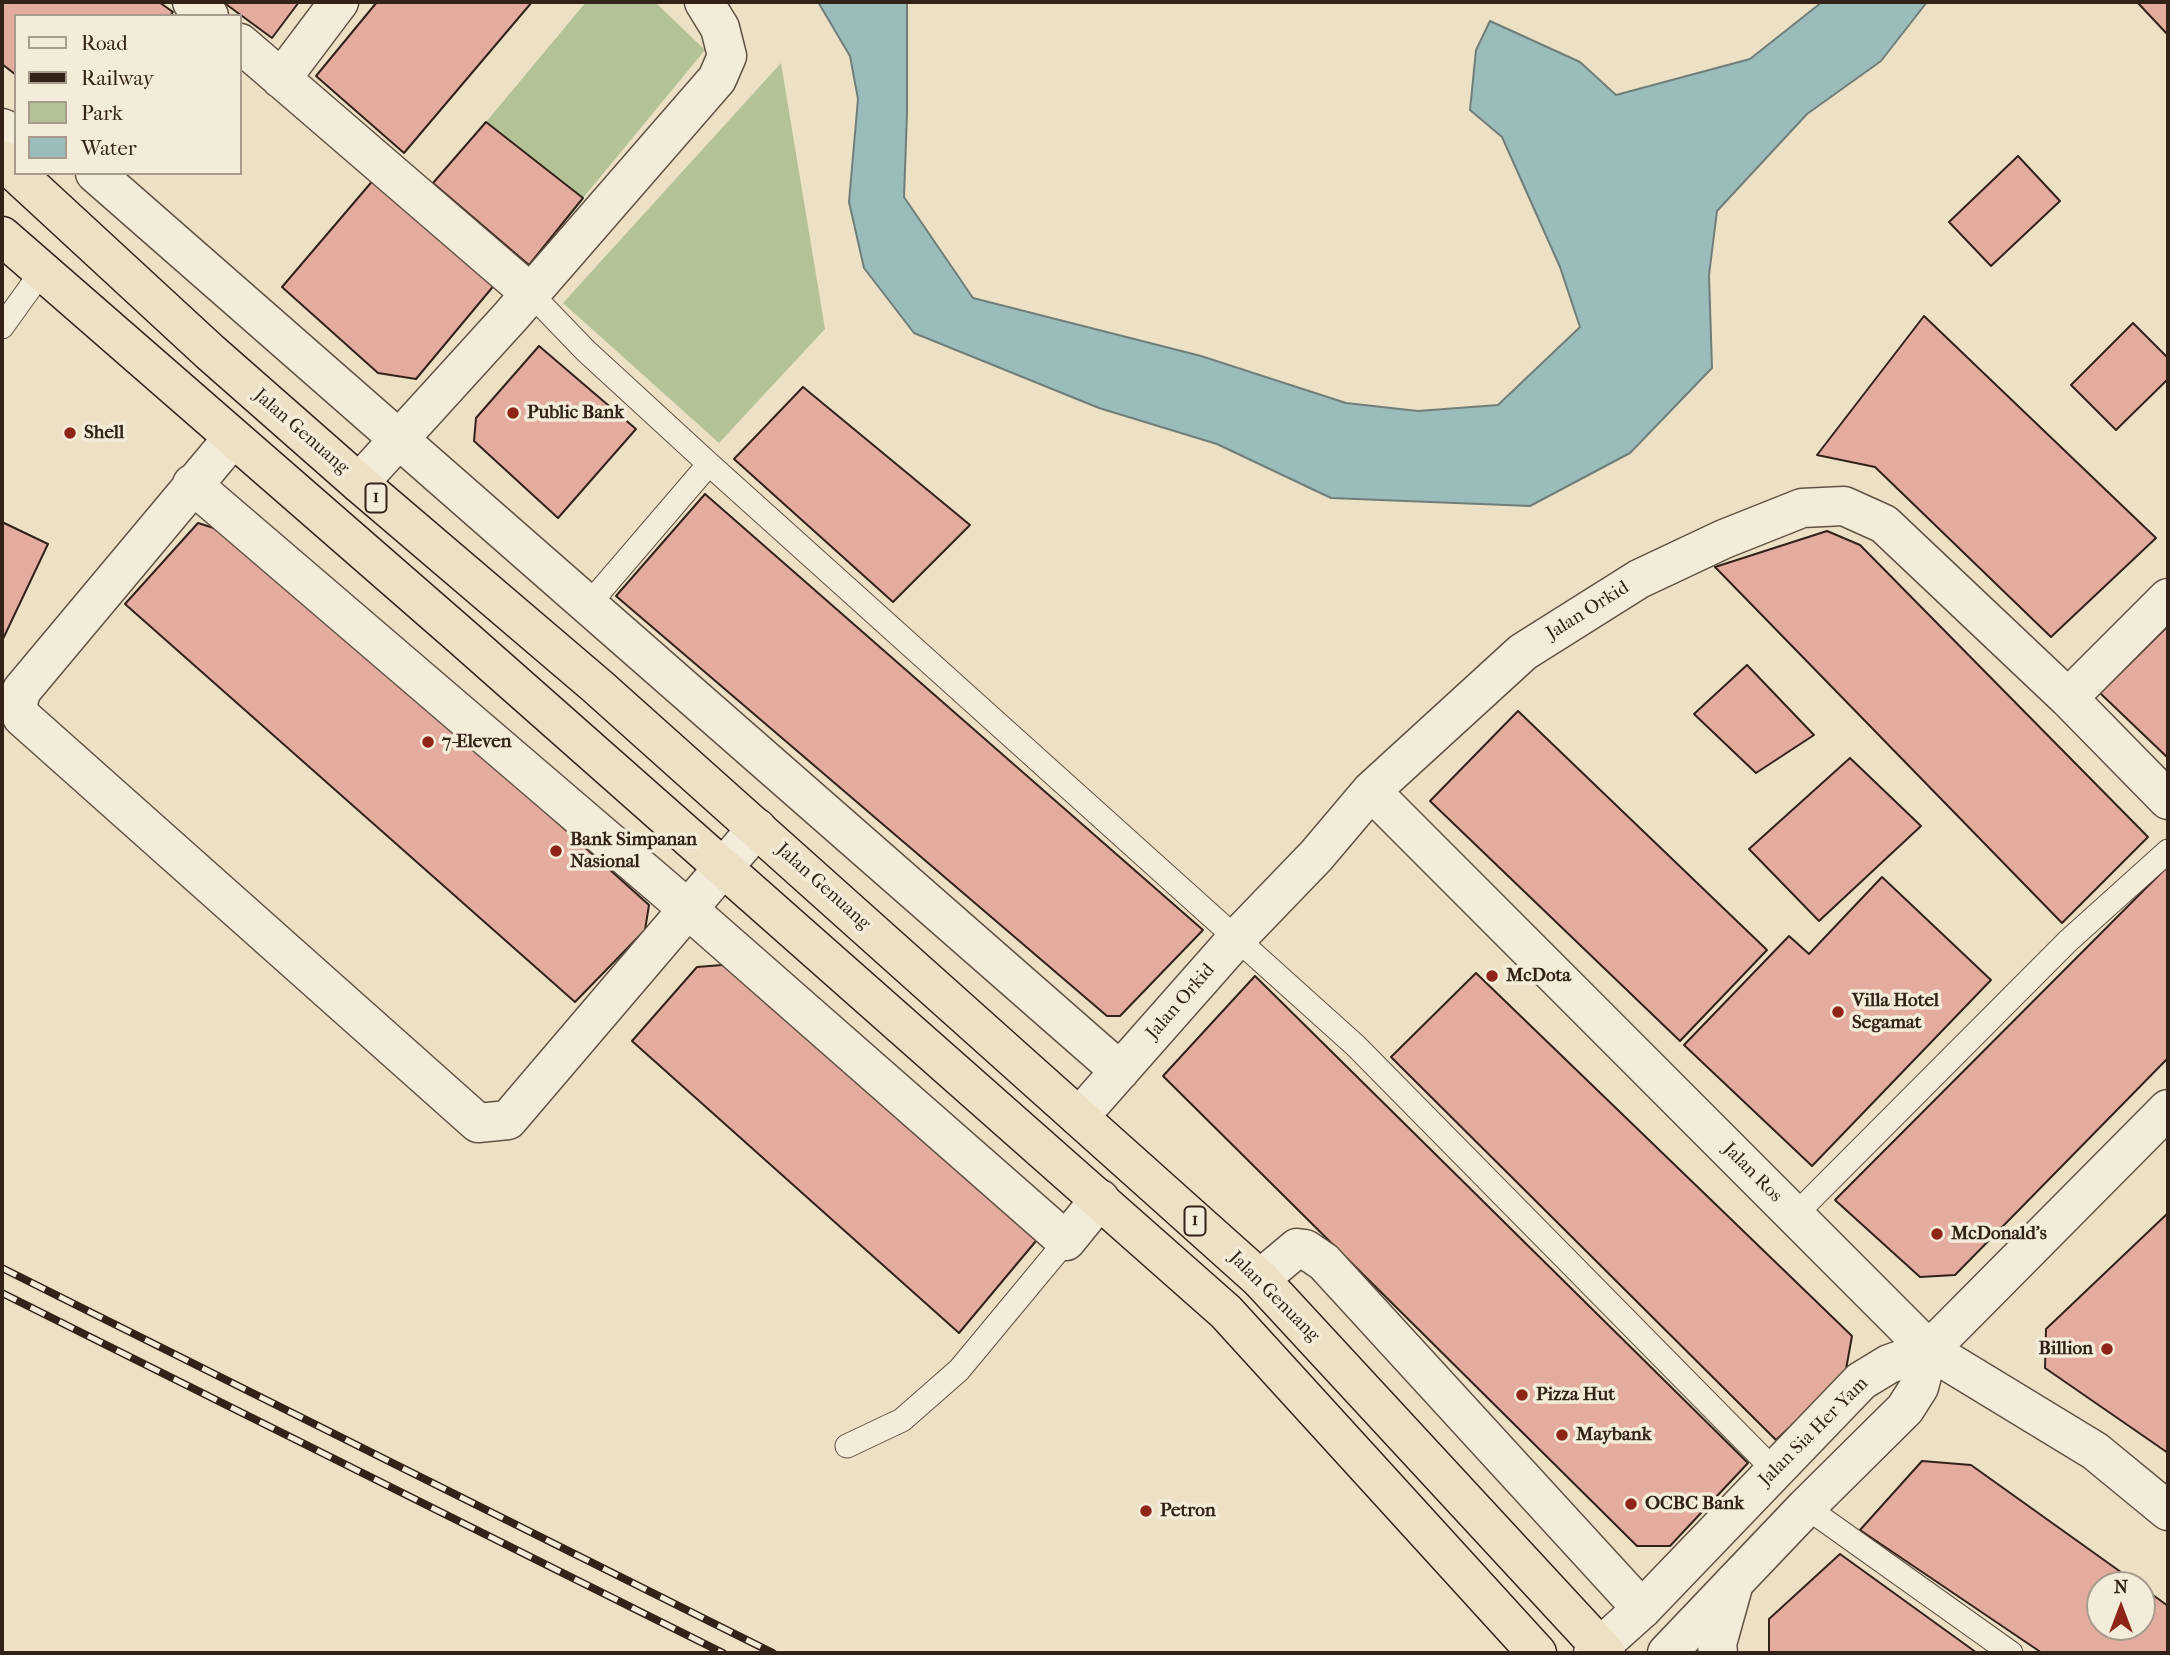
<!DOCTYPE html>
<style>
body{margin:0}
#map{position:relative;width:2170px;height:1655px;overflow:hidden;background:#ece1c4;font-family:"IM FELL French Canon",serif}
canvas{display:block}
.frame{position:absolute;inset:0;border:4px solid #322218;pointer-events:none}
.legend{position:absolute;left:14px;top:14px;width:228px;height:161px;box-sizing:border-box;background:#f3ecd9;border:2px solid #a69b8c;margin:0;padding:9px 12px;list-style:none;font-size:21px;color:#322218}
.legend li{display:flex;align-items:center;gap:14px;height:35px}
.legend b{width:35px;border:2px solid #a69b8c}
.north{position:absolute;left:2086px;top:1571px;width:70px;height:70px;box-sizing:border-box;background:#f3ecd9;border:2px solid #a69b8c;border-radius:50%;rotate:0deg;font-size:19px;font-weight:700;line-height:28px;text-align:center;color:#322218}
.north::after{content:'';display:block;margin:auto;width:24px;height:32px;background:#8f2418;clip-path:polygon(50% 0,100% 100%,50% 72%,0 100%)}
</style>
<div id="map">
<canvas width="2170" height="1655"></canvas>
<div class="frame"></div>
<ul class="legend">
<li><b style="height:9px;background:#f3ecd9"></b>Road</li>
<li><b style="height:9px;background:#322218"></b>Railway</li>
<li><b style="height:19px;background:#b4c397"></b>Park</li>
<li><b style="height:19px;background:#9abcbb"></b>Water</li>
</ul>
<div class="north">N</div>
</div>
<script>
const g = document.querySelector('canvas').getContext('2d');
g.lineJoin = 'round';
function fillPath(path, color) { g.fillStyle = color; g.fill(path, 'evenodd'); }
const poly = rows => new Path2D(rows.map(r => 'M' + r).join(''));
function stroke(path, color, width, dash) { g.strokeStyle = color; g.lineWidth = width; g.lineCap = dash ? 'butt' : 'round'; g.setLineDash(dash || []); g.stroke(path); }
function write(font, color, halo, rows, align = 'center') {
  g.font = font + ' "IM FELL French Canon",serif'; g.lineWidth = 7; g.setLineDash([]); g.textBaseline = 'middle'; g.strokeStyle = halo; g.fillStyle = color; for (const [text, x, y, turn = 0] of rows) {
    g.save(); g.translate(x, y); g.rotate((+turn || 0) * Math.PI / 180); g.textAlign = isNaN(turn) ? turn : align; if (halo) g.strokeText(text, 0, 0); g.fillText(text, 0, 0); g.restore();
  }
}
const green = poly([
 [586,2,655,2,705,50,583,198,486,122],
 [781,63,825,329,719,443,563,303]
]);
const water = poly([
 [818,2,907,2,907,114,904,197,973,298,1201,356,1346,403,1418,411,1498,405,1580,327,1560,267,1502,137,1470,110,1476,50,1490,21,1580,62,1616,95,1750,59,1822,2,1927,2,1881,61,1807,114,1717,211,1709,275,1712,368,1630,453,1530,506,1331,498,1217,444,1099,408,914,333,864,268,849,202,858,99,850,56,818,2]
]);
const building = poly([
 [2,2,159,2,173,12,170,16,16,16,16,75,2,64,2,2],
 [223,2,299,2,272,38,223,2],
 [377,2,532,2,404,153,316,76,377,2],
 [2137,2,2168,2,2168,35,2137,2],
 [486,122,583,198,529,265,433,183,486,122],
 [2018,156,2060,201,1991,266,1949,222,2018,156],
 [375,178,496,283,416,379,378,373,282,287,375,178],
 [1924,316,2156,538,2051,637,1875,467,1817,455,1924,316],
 [2133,323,2168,358,2168,379,2116,430,2071,385,2133,323],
 [539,346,636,429,558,518,474,441,476,418,539,346],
 [803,387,970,525,893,602,734,459,803,387],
 [705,494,1203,930,1120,1016,1107,1016,616,596,705,494],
 [2,522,48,544,2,641,2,522],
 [198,523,239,536,649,905,645,930,575,1002,125,604,198,523],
 [1827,531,1860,545,2148,837,2062,923,1715,567,1827,531],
 [2168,626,2168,758,2100,693,2168,626],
 [1747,665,1814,735,1756,773,1694,714,1747,665],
 [1518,711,1767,950,1680,1041,1430,801,1518,711],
 [1850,758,1921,826,1819,921,1749,849,1850,758],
 [2168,866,2168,1058,1955,1275,1920,1277,1835,1200,2168,866],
 [1882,877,1991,980,1812,1166,1684,1045,1789,936,1809,954,1882,877],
 [735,964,1041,1235,959,1333,632,1041,697,967,735,964],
 [1476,973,1852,1336,1845,1375,1776,1440,1391,1057,1476,973],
 [1255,976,1748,1463,1670,1546,1637,1546,1163,1076,1255,976],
 [2168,1213,2168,1453,2045,1368,2046,1329,2168,1213],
 [1922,1461,1971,1465,2139,1585,2100,1585,2100,1627,2142,1627,2142,1587,2168,1606,2168,1653,2042,1653,1860,1530,1922,1461],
 [1840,1554,1977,1653,1769,1653,1769,1619,1840,1554]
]);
const service = poly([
 [530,293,586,351,709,464,1356,1046,1775,1471],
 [2,327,43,270],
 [589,604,709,464],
 [1794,1216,2068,941,2168,851],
 [847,1446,902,1420,959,1370,1066,1241],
 [1806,1507,2011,1653]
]);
const minor = poly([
 [192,2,209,16],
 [240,43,530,293],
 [281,79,339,2],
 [2,128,16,134],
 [95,173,1120,1071],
 [232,439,22,690,17,705,22,717,478,1123,508,1120,757,828],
 [359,483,511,316,717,79,727,56,720,28,704,2],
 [192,484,689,910,1066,1241,1100,1199],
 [2068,698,2168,598],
 [1371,791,1929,1350,2095,1451,2168,1511],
 [1079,1117,1237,938,1316,856,1371,791,1523,652,1639,579,1724,539,1802,508,1844,506,1884,524,2068,698,2168,800],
 [1260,1279,1297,1248,1305,1249,1324,1262,1642,1609],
 [1718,1653,1717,1644,1734,1583]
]);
const tertiary = poly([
 [1593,1653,1642,1609,1861,1381,1889,1364,1929,1350,2168,1109],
 [1667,1653,1806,1507,1905,1409,1919,1387,1929,1350]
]);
const trunk = poly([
 [2,160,210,352,359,483,597,686,1260,1279,1606,1653],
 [2,236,461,636,1226,1312,1537,1653]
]);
const rail = poly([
 [2,1268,773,1653],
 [2,1293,723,1653]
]);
const markers = [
 [513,413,7,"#8f2418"],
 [70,433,7,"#8f2418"],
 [428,742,7,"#8f2418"],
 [556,851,7,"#8f2418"],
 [1492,976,7,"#8f2418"],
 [1838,1012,7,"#8f2418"],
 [1937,1234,7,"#8f2418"],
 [2107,1349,7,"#8f2418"],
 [1522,1395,7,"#8f2418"],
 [1562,1435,7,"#8f2418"],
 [1631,1504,7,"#8f2418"],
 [1146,1511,7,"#8f2418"]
];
const shields = [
 [376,498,21],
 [1195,1221,21]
];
const shieldNames = [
 ["1",376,498],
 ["1",1195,1221]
];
const poiNames = [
 ["Public Bank",527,413],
 ["Shell",84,433],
 ["7-Eleven",442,742],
 ["Bank Simpanan",570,840],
 ["Nasional",570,862],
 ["McDota",1506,976],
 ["Villa Hotel",1852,1001],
 ["Segamat",1852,1023],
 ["McDonald's",1951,1234],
 ["Billion",2093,1349,"right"],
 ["Pizza Hut",1536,1395],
 ["Maybank",1576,1435],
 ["OCBC Bank",1645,1504],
 ["Petron",1160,1511]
];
const streetNames = [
 ["Jalan Genuang",301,432,41],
 ["Jalan Orkid",1588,611,-32],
 ["Jalan Genuang",823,887,42],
 ["Jalan Orkid",1181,1002,-49],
 ["Jalan Ros",1752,1173,45],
 ["Jalan Genuang",1274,1297,45],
 ["Jalan Sia Her Yam",1814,1432,-45]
];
fillPath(green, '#b4c397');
fillPath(water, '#9abcbb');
stroke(water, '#707e7a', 2);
fillPath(building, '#e4ac9e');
stroke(building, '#322218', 2);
stroke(service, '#605243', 25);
stroke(minor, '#605243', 41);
stroke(tertiary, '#605243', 41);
stroke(trunk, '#322218', 41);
stroke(service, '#f3ecd9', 23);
stroke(minor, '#f3ecd9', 38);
stroke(tertiary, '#f3ecd9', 38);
stroke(trunk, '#ece1c4', 38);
stroke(rail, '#322218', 8);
stroke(rail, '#f3ecd9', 5, [16]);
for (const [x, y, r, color] of markers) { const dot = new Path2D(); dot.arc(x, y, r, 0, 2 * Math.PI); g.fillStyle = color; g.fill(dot); stroke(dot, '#f3ecd9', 2.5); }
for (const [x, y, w] of shields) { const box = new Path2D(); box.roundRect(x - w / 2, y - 14.5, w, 29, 5); g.fillStyle = '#f3ecd9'; g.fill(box); stroke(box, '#322218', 2); }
write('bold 18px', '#322218', null, shieldNames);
write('bold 19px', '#322218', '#f3ecd9', poiNames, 'left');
write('19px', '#322218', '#f3ecd9', streetNames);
</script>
